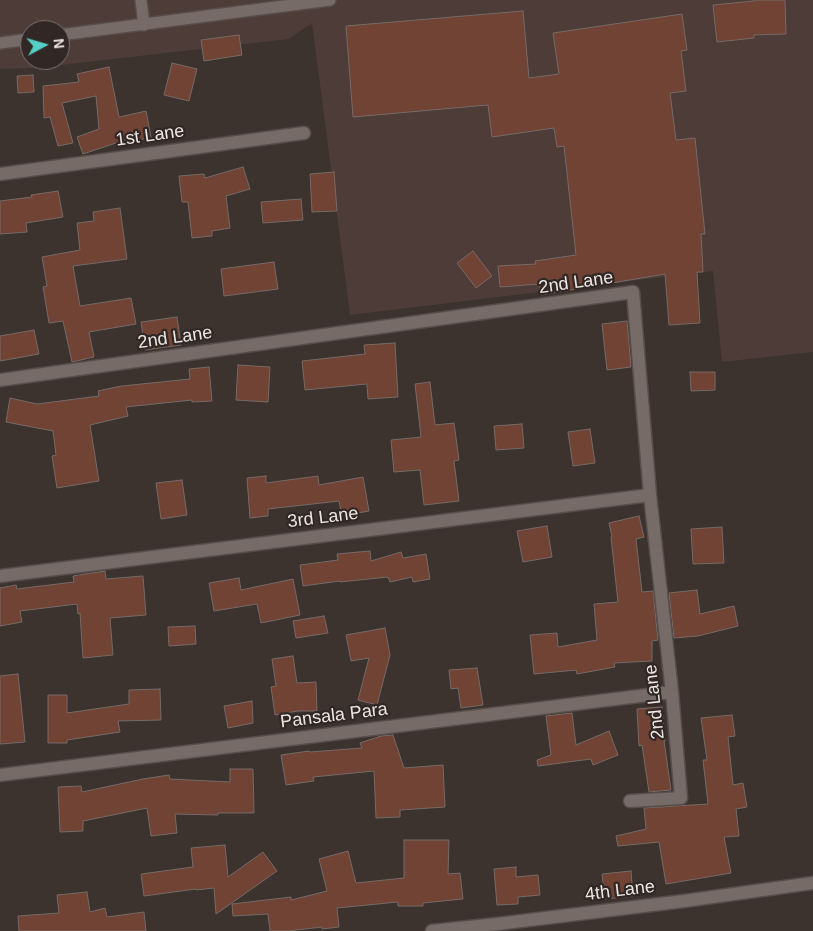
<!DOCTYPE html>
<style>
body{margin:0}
#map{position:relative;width:813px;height:931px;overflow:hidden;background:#3c322e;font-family:Arial,sans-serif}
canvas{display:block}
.north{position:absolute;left:20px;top:20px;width:50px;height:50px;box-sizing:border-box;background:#312825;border:1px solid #7c7471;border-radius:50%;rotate:84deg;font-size:14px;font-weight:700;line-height:20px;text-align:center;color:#ece6e3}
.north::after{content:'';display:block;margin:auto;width:18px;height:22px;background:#55cec5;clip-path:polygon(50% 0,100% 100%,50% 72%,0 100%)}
</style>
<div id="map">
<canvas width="813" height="931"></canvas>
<div class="north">N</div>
</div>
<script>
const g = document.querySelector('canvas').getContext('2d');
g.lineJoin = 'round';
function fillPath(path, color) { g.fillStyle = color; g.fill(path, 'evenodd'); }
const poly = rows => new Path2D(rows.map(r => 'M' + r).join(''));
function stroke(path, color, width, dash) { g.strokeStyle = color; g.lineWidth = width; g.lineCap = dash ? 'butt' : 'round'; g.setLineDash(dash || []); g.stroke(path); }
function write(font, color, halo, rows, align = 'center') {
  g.font = font + ' Arial,sans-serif'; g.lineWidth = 4.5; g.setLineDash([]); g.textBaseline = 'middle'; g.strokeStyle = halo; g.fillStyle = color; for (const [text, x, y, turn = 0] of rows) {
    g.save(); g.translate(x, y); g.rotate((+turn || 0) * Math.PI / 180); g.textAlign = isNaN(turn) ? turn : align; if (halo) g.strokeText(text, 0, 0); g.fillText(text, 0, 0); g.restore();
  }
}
const built = poly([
 [0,0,813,0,813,352,722,362,713,271,350,315,312,23,289,39,35,68,0,69],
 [30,30,60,30,60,60,30,60]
]);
const building = poly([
 [754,0,785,0,786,34,754,35,754,38,717,42,713,5,754,1,754,0],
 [523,11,529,78,559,74,553,33,682,14,687,50,681,51,686,91,670,93,676,140,695,138,705,234,701,234,703,272,697,272,700,323,669,325,665,274,541,295,539,284,500,287,498,266,536,264,535,261,576,255,564,146,557,147,554,128,492,137,488,105,353,117,346,26,523,11],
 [239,35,242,55,204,61,201,40,239,35],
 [172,63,197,69,189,101,164,95,172,63],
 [109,67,119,117,146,111,151,137,126,143,125,140,83,154,77,137,99,129,96,96,62,103,73,143,58,146,50,117,44,118,43,86,79,82,77,74,109,67],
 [33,75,34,92,18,93,17,76,33,75],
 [243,167,250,189,226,196,230,228,212,231,212,236,192,238,188,202,182,202,179,176,204,174,205,178,243,167],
 [334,172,337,211,312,212,310,174,334,172],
 [58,191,63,217,26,223,27,232,0,234,0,201,32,197,31,195,58,191],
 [301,199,303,220,263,223,261,202,301,199],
 [120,208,127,259,73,266,80,306,131,298,136,324,89,332,94,357,72,362,63,321,49,323,43,287,47,286,42,257,80,250,77,223,94,221,93,212,120,208],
 [473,251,492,276,476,288,457,263,473,251],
 [274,262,278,289,224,296,221,269,274,262],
 [177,317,181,345,145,350,141,322,177,317],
 [627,321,631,367,607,370,602,324,627,321],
 [34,330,39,354,0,361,0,336,34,330],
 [395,343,398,397,368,399,367,384,305,390,302,361,365,354,364,345,395,343],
 [238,365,270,367,268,402,236,400,238,365],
 [209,367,212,401,192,402,192,400,126,407,128,416,90,425,99,481,57,488,52,456,56,455,53,431,6,422,10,398,37,404,99,396,98,391,121,386,122,386,190,379,189,369,209,367],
 [690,372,715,372,715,390,691,391,690,372],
 [430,382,435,425,454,423,459,460,454,461,459,501,424,505,420,470,394,472,391,440,421,437,415,384,430,382],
 [522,424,524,448,496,450,494,426,522,424],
 [590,429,595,463,573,466,568,432,590,429],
 [266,476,266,483,318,476,319,485,363,477,369,511,342,516,339,501,268,509,268,516,250,518,247,478,266,476],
 [182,480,187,515,161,519,156,483,182,480],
 [639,516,644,537,636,539,642,592,653,591,658,640,652,641,652,661,614,663,615,667,577,674,576,670,534,674,530,635,557,633,558,647,597,640,594,604,618,602,611,537,612,537,609,523,639,516],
 [547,526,552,557,523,562,517,531,547,526],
 [722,527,724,563,693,564,691,529,722,527],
 [370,551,371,561,401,552,403,558,426,554,430,579,413,582,412,577,390,582,388,577,340,582,340,581,303,586,300,565,338,560,337,554,370,551],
 [105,571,106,579,143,576,146,615,110,618,113,655,83,658,80,613,78,614,77,604,20,611,22,622,0,626,0,588,16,585,17,589,74,582,73,576,105,571],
 [239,578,241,590,293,579,300,615,261,623,257,604,214,611,209,583,239,578],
 [697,590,700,614,734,606,738,626,698,636,674,638,669,593,697,590],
 [324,616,328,633,296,638,293,621,324,616],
 [195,626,196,644,169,646,168,627,195,626],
 [385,628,390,655,377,705,358,700,369,658,351,661,346,635,385,628],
 [293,656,297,683,316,682,317,711,298,711,275,715,271,687,276,686,272,659,293,656],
 [477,668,483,705,461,708,458,688,451,689,449,670,477,668],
 [18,674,25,742,0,744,0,676,18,674],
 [160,689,161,720,118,721,120,732,67,740,67,743,48,743,48,695,67,695,67,713,129,704,129,690,160,689],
 [252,701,253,723,228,728,224,706,252,701],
 [662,707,665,741,664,741,671,790,649,792,642,745,639,746,637,709,662,707],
 [572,713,576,745,609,731,618,755,593,765,591,759,538,766,537,760,551,755,546,716,572,713],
 [732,715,735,736,728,737,733,785,743,783,747,807,736,809,739,836,724,837,731,873,666,884,659,842,618,846,616,836,646,829,644,808,708,804,703,760,707,760,701,718,732,715],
 [393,735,404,768,443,765,445,807,400,810,400,817,376,818,374,771,313,777,314,781,286,785,281,755,309,751,310,752,362,748,360,743,381,736,393,735],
 [230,769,253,769,254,813,218,813,218,815,175,814,177,833,151,836,147,808,83,821,83,831,60,832,58,787,81,786,82,792,143,779,169,775,170,779,230,782,230,769],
 [404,840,449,840,448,874,460,873,463,899,423,903,423,906,398,906,398,902,337,908,339,927,322,929,322,927,288,931,270,931,268,914,233,916,232,904,291,897,291,900,327,891,319,859,348,851,356,883,404,878,404,840],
 [225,845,228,877,263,852,277,871,216,914,214,888,196,890,196,889,144,896,141,874,193,867,191,848,225,845],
 [516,867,516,877,538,875,540,895,518,897,518,904,497,905,494,869,516,867],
 [631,871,633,896,605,899,602,874,631,871],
 [87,892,90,912,105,908,107,917,144,912,146,931,19,931,18,916,59,913,57,895,87,892]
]);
const lane = poly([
 [141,0,144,25],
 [60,35,330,0],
 [0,43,30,39]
]);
const street = poly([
 [0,174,304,133],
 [0,380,633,292,650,495,672,692,681,798,630,801],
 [0,576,650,495],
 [0,775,672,692],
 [432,931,497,924,684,901,813,883]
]);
const streetNames = [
 ["1st Lane",150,136,-8],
 ["2nd Lane",576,283,-8],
 ["2nd Lane",175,338,-8],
 ["3rd Lane",323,518,-7],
 ["2nd Lane",655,702,-96],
 ["Pansala Para",334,716,-7],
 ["4th Lane",620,891,-7]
];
fillPath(built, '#4d3c37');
fillPath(building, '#704334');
stroke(building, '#766a67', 1);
stroke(lane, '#574e4c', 14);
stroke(street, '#574e4c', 15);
stroke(lane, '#776b67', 11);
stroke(street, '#776b67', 12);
write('18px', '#ece6e3', '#312825', streetNames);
</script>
